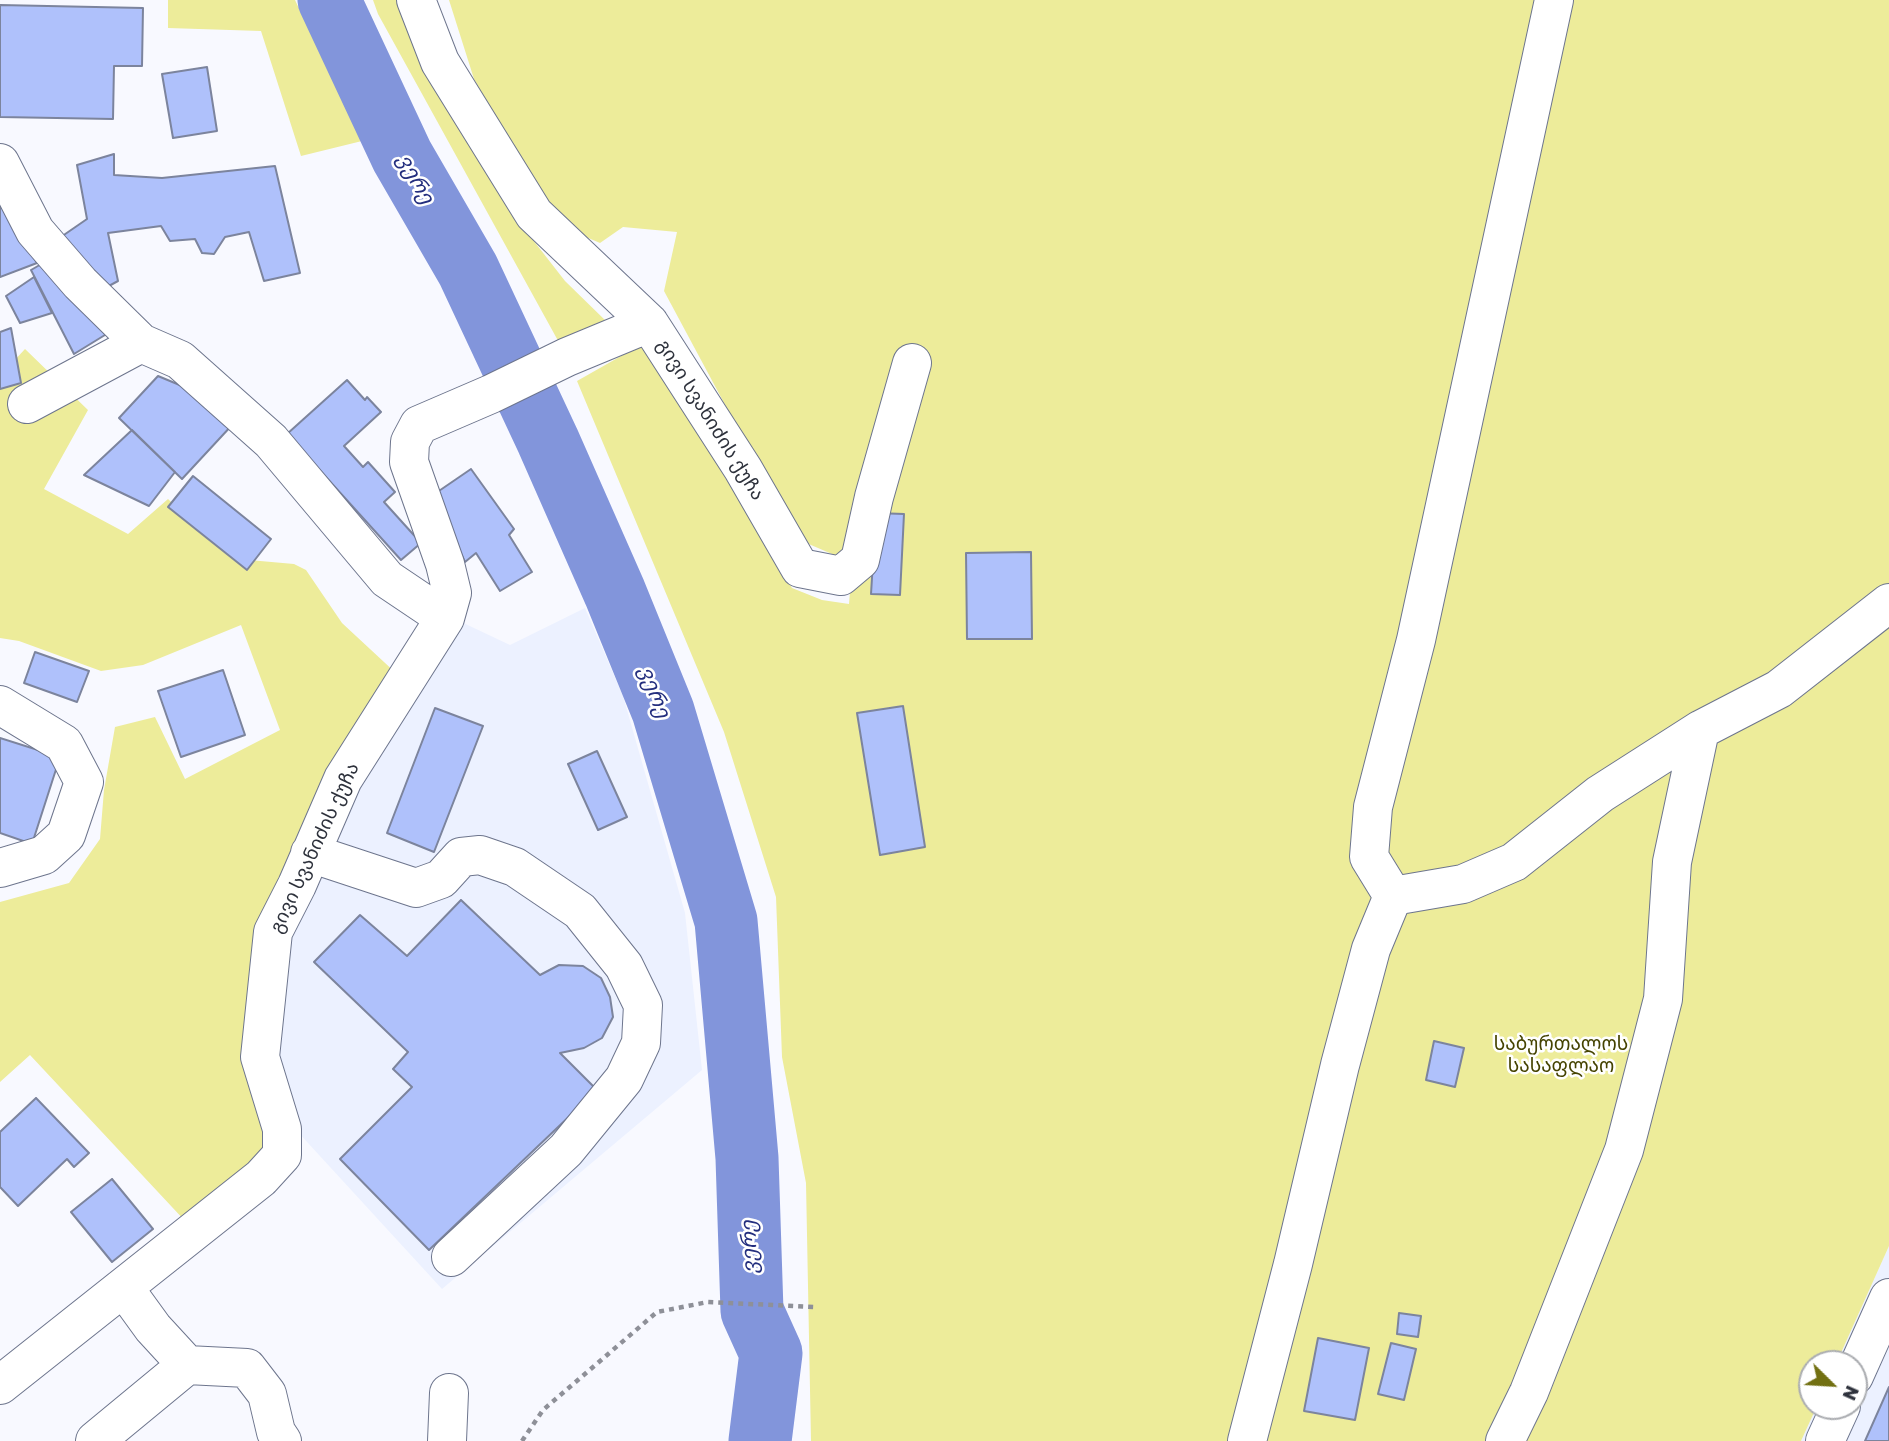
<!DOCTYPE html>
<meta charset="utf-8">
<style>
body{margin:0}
#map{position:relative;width:1889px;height:1441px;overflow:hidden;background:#f8f9ff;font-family:Rubik,sans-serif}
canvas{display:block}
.north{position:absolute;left:1798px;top:1350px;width:70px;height:70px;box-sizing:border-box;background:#fff;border:2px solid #abadb1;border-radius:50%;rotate:114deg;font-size:19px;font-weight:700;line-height:28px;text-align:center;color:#2e323c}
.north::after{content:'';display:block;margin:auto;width:24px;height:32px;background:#727012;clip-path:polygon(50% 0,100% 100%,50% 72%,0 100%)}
</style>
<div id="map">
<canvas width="1889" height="1441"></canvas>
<div class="north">N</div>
</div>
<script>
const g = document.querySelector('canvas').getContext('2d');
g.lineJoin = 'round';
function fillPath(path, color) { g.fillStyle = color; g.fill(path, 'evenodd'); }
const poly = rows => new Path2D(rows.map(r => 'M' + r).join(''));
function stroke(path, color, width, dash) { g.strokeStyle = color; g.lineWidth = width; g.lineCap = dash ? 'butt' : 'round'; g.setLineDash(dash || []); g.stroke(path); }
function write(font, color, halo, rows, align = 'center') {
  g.font = font + ' Rubik,"Noto Sans Georgian",sans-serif'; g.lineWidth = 5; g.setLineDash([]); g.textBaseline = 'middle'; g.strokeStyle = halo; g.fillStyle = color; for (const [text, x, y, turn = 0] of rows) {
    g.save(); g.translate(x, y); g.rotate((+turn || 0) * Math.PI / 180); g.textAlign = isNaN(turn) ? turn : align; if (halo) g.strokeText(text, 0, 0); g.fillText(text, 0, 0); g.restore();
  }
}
const built = poly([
 [585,608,623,696,685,913,702,1070,442,1289,297,1131,271,1063,281,930,351,779,455,619,510,645],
 [1889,1246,1889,1441,1801,1441,1817,1406,1854,1406,1854,1364,1836,1364]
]);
const green = poly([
 [168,0,295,0,362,141,301,156,261,31,168,28],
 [373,0,401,0,526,231,565,281,607,322,567,357,378,14],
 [449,0,1889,0,1889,1246,1836,1364,1812,1364,1812,1406,1817,1406,1801,1441,811,1441,806,1183,782,1057,776,897,724,732,577,381,644,343,792,588,822,600,849,604,853,553,839,557,797,539,664,291,677,232,623,227,600,243,579,234,545,204,474,79],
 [25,349,88,410,44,489,128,534,168,499,221,549,249,560,294,564,306,570,342,623,398,675,260,920,267,1112,262,1158,186,1222,30,1055,0,1082,0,902,69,883,100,839,104,790,115,727,155,717,185,779,280,730,241,625,143,665,101,671,19,641,0,638,0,376]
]);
const river = poly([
 [329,0,402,156,468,270,548,441,615,593,663,711,726,921,747,1158,752,1311,771,1353,760,1441]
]);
const building = poly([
 [0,5,143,8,142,66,114,66,113,119,0,117,0,5],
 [207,67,217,131,173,138,162,74,207,67],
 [114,154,114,175,162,178,275,166,300,273,264,281,249,232,225,237,214,254,202,253,195,239,170,241,161,226,108,233,118,281,96,293,58,239,87,219,77,165,114,154],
 [0,202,37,263,0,277,0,202],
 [50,259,118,327,74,354,31,270,50,259],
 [34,277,52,313,20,323,6,296,34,277],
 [11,328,21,383,0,389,0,332,11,328],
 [158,376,206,396,233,424,182,479,119,418,158,376],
 [347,380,365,400,367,397,381,412,344,446,363,467,368,462,395,492,384,502,421,543,401,560,287,434,347,380],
 [132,430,175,472,149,506,84,475,132,430],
 [471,469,514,529,509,535,532,572,500,591,476,553,465,562,433,495,471,469],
 [193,476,271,539,247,570,168,507,193,476],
 [876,513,904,514,900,595,871,594,876,513],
 [1031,552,1032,639,967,639,966,553,1031,552],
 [35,652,89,671,77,702,24,683,35,652],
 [223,670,245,735,181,757,158,691,223,670],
 [903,706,925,847,880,855,857,713,903,706],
 [435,708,483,726,434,852,387,833,435,708],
 [0,738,60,757,32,844,0,833,0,738],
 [597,751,627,817,598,830,568,764,597,751],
 [461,900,540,975,559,965,583,966,601,978,610,997,613,1017,602,1038,584,1048,560,1053,597,1090,429,1250,340,1159,412,1087,393,1069,408,1052,314,962,360,915,407,956,461,900],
 [1434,1041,1464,1048,1455,1087,1426,1080,1434,1041],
 [36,1098,89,1153,74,1167,67,1159,18,1206,0,1187,0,1132,36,1098],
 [112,1179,153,1229,112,1262,71,1212,112,1179],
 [1399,1313,1421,1316,1418,1337,1397,1334,1399,1313],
 [1318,1338,1369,1348,1355,1420,1304,1411,1318,1338],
 [1391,1343,1416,1349,1404,1400,1378,1394,1391,1343],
 [1889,1387,1889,1441,1865,1441,1889,1387]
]);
const path = poly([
 [522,1441,543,1410,657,1312,708,1302,814,1307]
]);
const minor = poly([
 [416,0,440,62,534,214,649,323,743,469,800,568,841,576,860,560,874,497,912,363],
 [1554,0,1416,640,1373,807,1369,857,1393,896,1463,884,1514,862,1600,794,1700,730,1779,689,1889,603],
 [0,163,35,231,80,283,141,343],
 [445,618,452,593,445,564,409,462,410,442,419,425,491,394,567,357,649,323],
 [0,705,64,744,84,782,66,835,44,855,0,868],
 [310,853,416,888,441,879,461,857,480,855,515,867,580,911,624,966,643,1005,641,1043,624,1079,566,1150,451,1257],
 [124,1288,153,1328,187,1365,247,1368,267,1394,276,1432,282,1441],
 [1854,1376,1889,1298],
 [0,1385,261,1178,282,1155,282,1129,260,1057,273,932,297,885,343,779,445,618,387,579,271,441,180,360,141,343,27,404],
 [95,1441,187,1365],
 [447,1441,449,1393],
 [1247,1441,1293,1264,1340,1065,1371,949,1393,896],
 [1505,1441,1529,1392,1624,1150,1663,999,1672,862,1700,730],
 [1825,1441,1841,1406]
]);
const streetNames = [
 ["გივი სვანიძის ქუჩა",710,420,58],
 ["გივი სვანიძის ქუჩა",315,848,-65]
];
const parkNames = [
 ["საბურთალოს",1561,1045],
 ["სასაფლაო",1561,1067]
];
const waterNames = [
 ["ვერე",415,179,61],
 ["ვერე",654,692,69],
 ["ვერე",750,1247,-92]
];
fillPath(built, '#ecf1ff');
fillPath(green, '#edec9a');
stroke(river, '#8295db', 63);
fillPath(building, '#afc1fb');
stroke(building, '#7c849d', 2);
stroke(minor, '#6d758d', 40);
stroke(path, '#8e9098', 4.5, [5, 5]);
stroke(minor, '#fff', 38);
write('19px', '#2e323c', '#fff', streetNames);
write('19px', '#454300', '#fff', parkNames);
write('italic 21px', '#232e7e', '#fff', waterNames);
</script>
